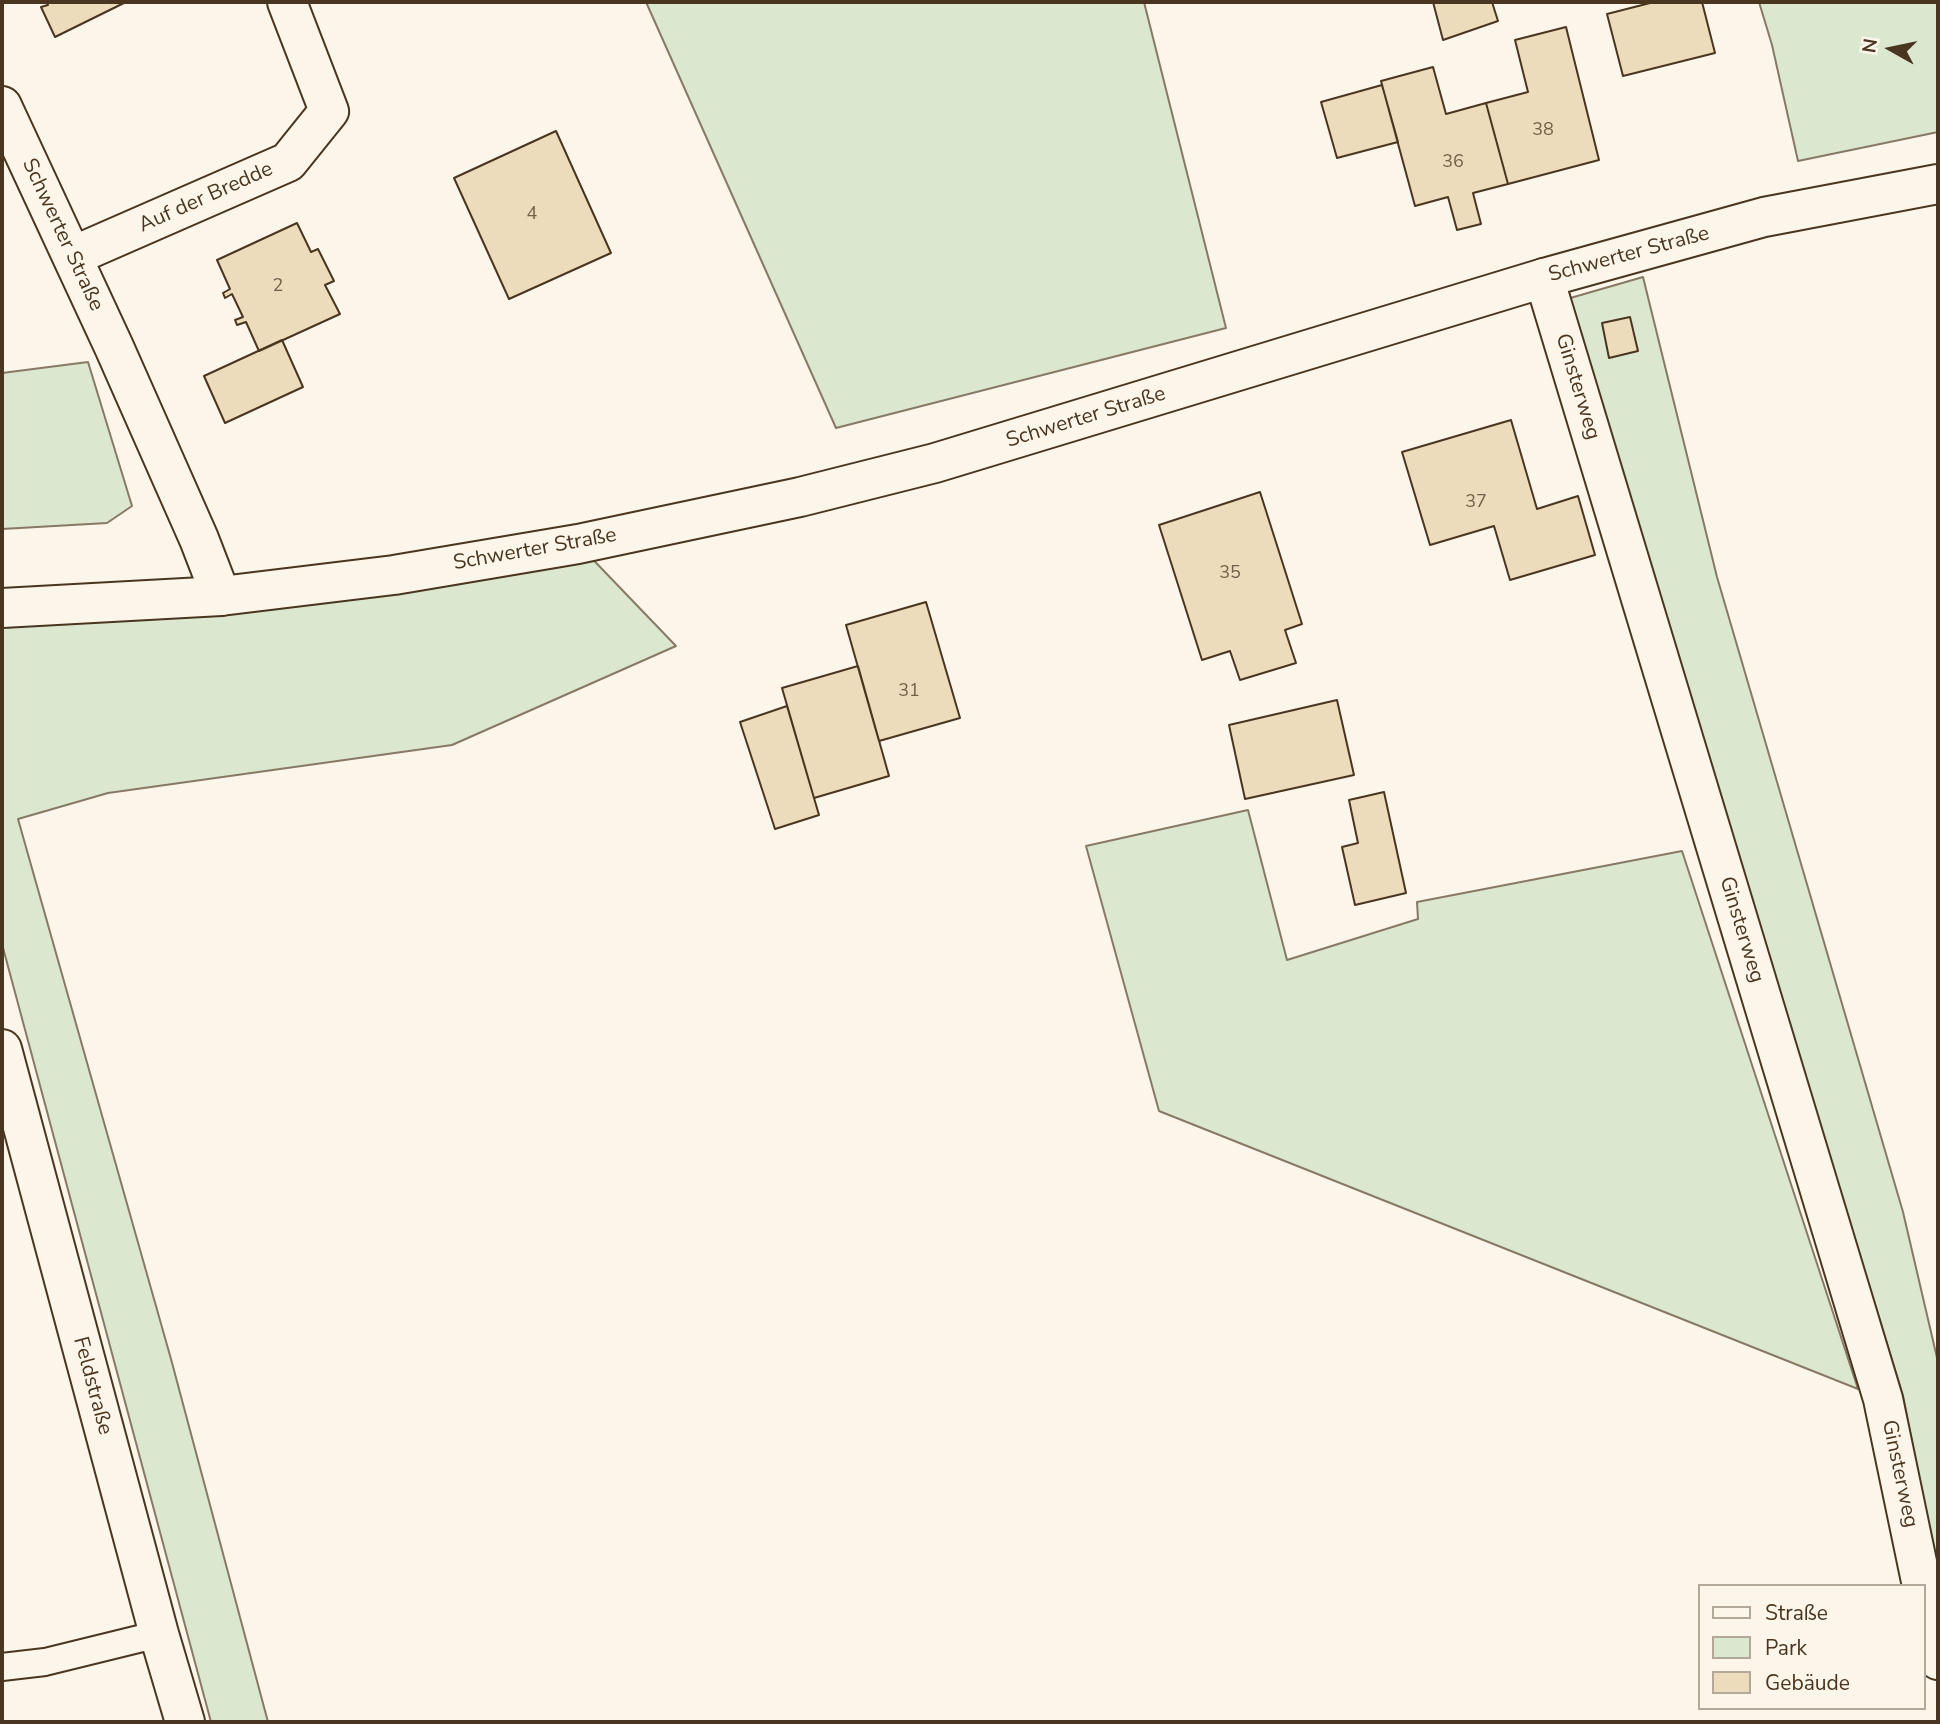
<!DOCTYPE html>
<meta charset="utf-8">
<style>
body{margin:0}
#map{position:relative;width:1940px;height:1724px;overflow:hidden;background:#fbf6e9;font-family:"Nunito Sans",sans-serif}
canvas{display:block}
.frame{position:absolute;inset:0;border:4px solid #4a3520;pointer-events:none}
.legend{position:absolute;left:1698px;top:1584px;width:228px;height:126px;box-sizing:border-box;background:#fbf6e9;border:2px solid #b4a999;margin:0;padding:9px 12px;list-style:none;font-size:21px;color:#4a3520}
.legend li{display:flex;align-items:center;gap:14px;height:35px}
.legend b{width:35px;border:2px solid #b4a999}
.north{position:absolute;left:1856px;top:14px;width:70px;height:70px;-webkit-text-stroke:5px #fbf6e9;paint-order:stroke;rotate:279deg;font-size:19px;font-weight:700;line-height:28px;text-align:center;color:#4a3520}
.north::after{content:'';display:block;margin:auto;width:24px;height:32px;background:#4a3520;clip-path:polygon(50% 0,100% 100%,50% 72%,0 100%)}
</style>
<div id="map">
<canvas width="1940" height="1724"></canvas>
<div class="frame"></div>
<ul class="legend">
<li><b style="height:9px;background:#fbf6e9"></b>Straße</li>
<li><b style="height:19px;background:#dce7d0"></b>Park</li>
<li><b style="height:19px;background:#ecdcbc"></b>Gebäude</li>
</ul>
<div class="north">N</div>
</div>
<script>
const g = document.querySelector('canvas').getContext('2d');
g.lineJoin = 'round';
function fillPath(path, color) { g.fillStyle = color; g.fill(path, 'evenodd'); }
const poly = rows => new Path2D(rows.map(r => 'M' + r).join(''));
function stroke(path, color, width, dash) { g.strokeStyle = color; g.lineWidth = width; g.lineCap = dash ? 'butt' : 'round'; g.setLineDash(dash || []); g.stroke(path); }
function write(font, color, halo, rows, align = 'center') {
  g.font = font + ' "Nunito Sans",sans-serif'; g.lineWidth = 5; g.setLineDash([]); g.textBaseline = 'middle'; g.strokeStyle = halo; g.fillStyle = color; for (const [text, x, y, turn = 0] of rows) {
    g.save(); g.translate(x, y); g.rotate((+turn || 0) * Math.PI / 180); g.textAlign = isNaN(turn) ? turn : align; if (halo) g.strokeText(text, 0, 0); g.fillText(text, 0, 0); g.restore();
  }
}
const green = poly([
 [646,2,1144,2,1226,328,836,428,646,2],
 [1759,2,1938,2,1938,132,1798,161,1772,45,1759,2],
 [1643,277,1717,577,1903,1212,1938,1362,1938,1575,1903,1396,1567,299,1643,277],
 [88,362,132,506,107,523,2,529,2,373,88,362],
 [578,544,676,646,452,745,108,793,18,819,171,1359,268,1722,211,1722,2,944,2,608,578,544],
 [1248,810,1287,960,1418,919,1417,902,1682,851,1858,1389,1159,1111,1086,846,1248,810]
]);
const building = poly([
 [46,2,126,2,55,37,41,7,48,5,46,2],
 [1433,2,1492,2,1498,21,1443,40,1433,2],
 [1654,2,1702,2,1715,53,1623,76,1607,14,1654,2],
 [1566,27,1599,160,1508,184,1486,103,1528,92,1515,40,1566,27],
 [1433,67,1446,114,1486,103,1508,184,1473,193,1481,224,1457,230,1448,197,1415,206,1381,81,1433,67],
 [1382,85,1398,142,1337,158,1321,102,1382,85],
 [556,131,611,253,509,299,454,178,556,131],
 [297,223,311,252,318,249,334,281,325,285,340,314,259,351,246,322,237,325,235,320,243,317,232,294,225,298,223,293,230,289,217,260,297,223],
 [1630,317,1638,351,1609,358,1602,323,1630,317],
 [282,340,303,387,225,423,204,376,282,340],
 [1511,420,1537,509,1578,496,1595,555,1510,580,1494,526,1430,545,1402,452,1511,420],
 [1260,492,1302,624,1285,630,1296,663,1240,680,1230,651,1202,660,1159,525,1260,492],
 [926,602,960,718,879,741,846,625,926,602],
 [858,666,889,776,814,798,782,688,858,666],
 [1337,700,1354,775,1245,799,1229,725,1337,700],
 [787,706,819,815,775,829,740,722,787,706],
 [1384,792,1406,893,1355,905,1342,847,1358,843,1349,800,1384,792]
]);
const service = poly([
 [2,1667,45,1662,159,1634]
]);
const minor = poly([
 [2,106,114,347,199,539,221,596],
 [73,256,288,162,329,111,287,2],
 [1544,278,1883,1399,1922,1586],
 [2,1049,159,1634,185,1722],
 [1924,1594,1938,1660]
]);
const secondary = poly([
 [2,608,221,596,394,575,578,544,800,497,935,463,1544,278,1764,217,1938,184]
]);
const numberNames = [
 ["38",1543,131],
 ["36",1453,163],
 ["4",532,215],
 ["2",278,287],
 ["37",1476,503],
 ["35",1230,574],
 ["31",909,692]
];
const streetNames = [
 ["Auf der Bredde",206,198,-24],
 ["Schwerter Straße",62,235,65],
 ["Schwerter Straße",1629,255,-15],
 ["Ginsterweg",1577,387,73],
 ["Schwerter Straße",1086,418,-17],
 ["Schwerter Straße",535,550,-10],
 ["Ginsterweg",1741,930,73],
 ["Feldstraße",92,1386,75],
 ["Ginsterweg",1899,1474,78]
];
fillPath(green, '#dce7d0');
stroke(green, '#887966', 2);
fillPath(building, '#ecdcbc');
stroke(building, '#4a3520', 2);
stroke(service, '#4a3520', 30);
stroke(minor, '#4a3520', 42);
stroke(secondary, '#4a3520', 42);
stroke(service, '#fbf6e9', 26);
stroke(minor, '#fbf6e9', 38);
stroke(secondary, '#fbf6e9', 38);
write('18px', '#725f47', null, numberNames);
write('21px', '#4a3520', '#fbf6e9', streetNames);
</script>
